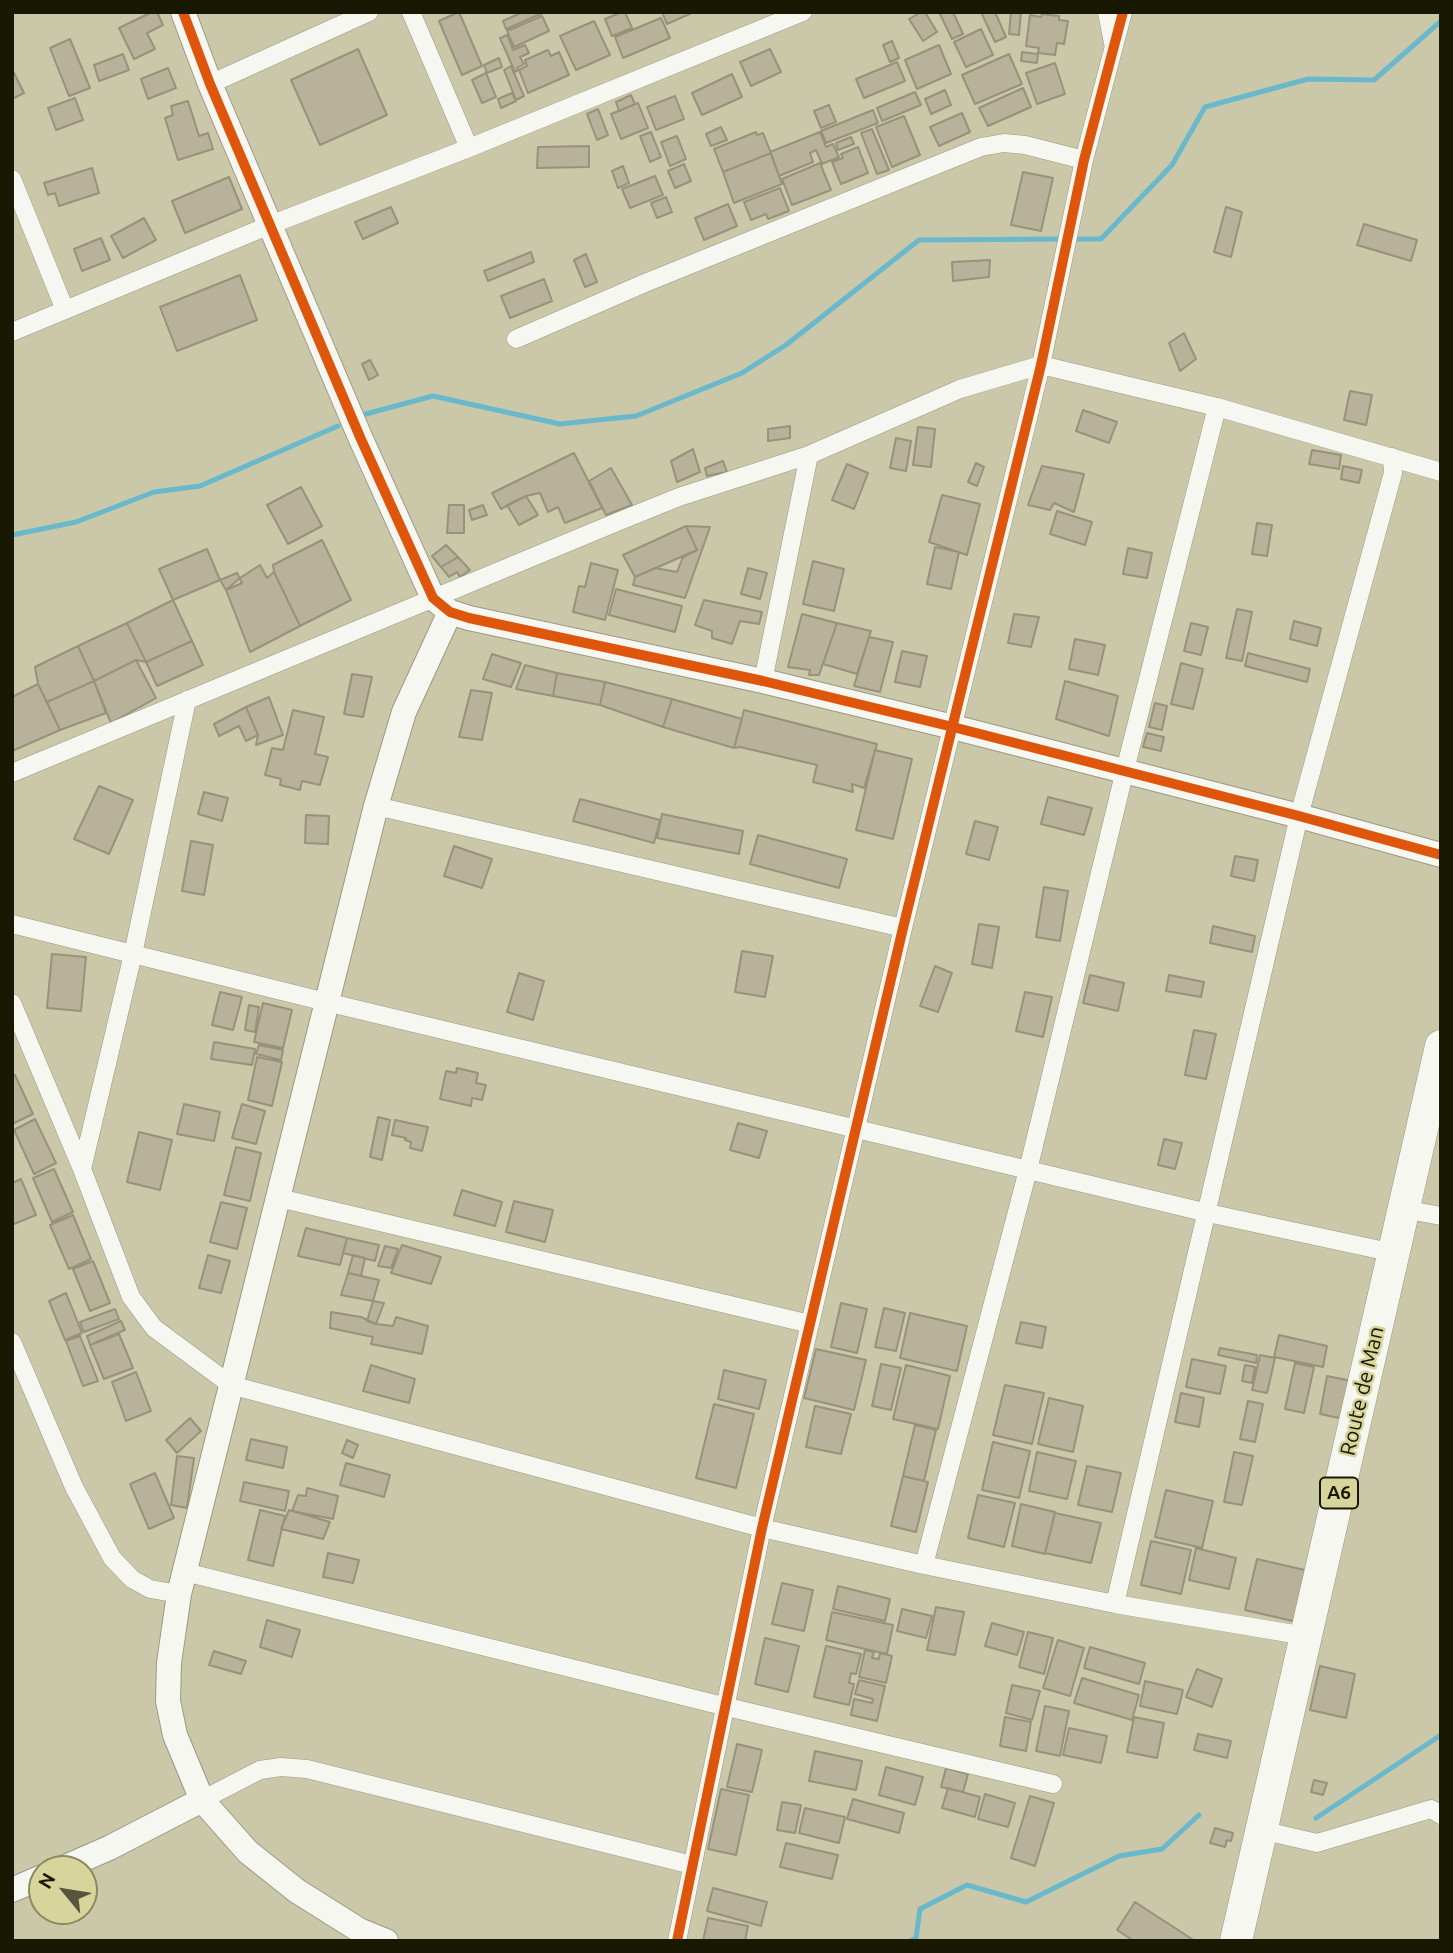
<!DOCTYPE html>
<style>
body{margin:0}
#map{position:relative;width:1453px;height:1953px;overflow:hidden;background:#cac8a9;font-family:Ubuntu,sans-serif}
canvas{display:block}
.frame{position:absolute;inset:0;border:14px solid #191803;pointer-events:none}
.north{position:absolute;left:28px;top:1855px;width:70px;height:70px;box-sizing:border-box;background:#d7d59c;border:2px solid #8b895f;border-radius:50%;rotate:300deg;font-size:19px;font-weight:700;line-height:28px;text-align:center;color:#191803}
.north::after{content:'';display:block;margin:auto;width:24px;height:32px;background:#57563d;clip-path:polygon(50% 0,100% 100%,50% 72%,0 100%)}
</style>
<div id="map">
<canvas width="1453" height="1953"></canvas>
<div class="frame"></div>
<div class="north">N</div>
</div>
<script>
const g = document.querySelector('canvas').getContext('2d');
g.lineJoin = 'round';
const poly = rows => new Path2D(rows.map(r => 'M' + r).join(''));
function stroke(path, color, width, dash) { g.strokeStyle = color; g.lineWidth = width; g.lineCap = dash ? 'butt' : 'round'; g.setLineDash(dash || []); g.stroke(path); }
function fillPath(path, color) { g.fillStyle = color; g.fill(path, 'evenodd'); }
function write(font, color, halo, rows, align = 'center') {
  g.font = font + ' Ubuntu,sans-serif'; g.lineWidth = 5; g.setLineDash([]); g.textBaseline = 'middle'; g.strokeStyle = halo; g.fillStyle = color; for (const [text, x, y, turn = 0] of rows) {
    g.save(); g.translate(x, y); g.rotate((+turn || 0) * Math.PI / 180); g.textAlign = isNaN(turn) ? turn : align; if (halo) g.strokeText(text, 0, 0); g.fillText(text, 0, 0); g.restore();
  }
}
const stream = poly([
 [1071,239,1101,239,1172,165,1205,107,1308,79,1374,80,1441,21],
 [366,414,433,396,560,424,636,416,742,373,786,345,919,240,1064,239],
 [12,535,76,522,154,492,200,486,338,426],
 [1316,1818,1441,1735],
 [910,1941,916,1938,920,1909,967,1885,1026,1902,1119,1856,1162,1849,1199,1815]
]);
const building = poly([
 [152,12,157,12,163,25,147,33,155,49,134,59,119,28,152,12],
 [459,12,482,66,462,75,439,21,459,12],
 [523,12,545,12,506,29,503,21,523,12],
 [622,12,625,12,632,28,612,36,605,19,622,12],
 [662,12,694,12,667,24,662,12],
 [921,12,925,12,937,32,923,41,909,19,921,12],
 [939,12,953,12,963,34,952,39,939,12],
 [981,12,995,12,1006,37,995,42,981,12],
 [1011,12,1021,12,1019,35,1009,34,1011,12],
 [1042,14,1059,16,1059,20,1068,21,1064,44,1057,43,1055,55,1038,53,1039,48,1026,46,1030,15,1041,17,1042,14],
 [542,16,549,31,514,47,507,31,542,16],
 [661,18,670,38,623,58,615,37,661,18],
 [594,21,610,55,576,70,560,36,594,21],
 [981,29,993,55,966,67,954,42,981,29],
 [507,35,513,50,525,45,529,53,520,57,524,64,517,68,518,70,515,72,500,38,507,35],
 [70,39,90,88,69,96,50,48,70,39],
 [892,41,899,58,890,62,883,45,892,41],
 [939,45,951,74,917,89,905,60,939,45],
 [358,49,387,115,320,145,291,80,358,49],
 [770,49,781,72,751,86,740,62,770,49],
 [548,50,551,56,559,52,569,75,528,93,519,70,527,66,525,60,548,50],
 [1022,52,1038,54,1037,63,1021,61,1022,52],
 [123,54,129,70,99,81,94,65,123,54],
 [1009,54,1022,84,975,104,962,75,1009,54],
 [499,58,502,67,487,73,484,65,499,58],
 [897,62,905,81,864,98,856,79,897,62],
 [1055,63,1065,94,1037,104,1026,73,1055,63],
 [511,66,524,96,516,100,504,70,511,66],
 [168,68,176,88,148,99,141,79,168,68],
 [12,69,24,93,12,99,12,69],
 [486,73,496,97,482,103,472,80,486,73],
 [732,74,742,97,702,115,692,93,732,74],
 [1023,88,1031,107,988,126,979,108,1023,88],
 [945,90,951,105,931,114,925,99,945,90],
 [915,92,921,105,882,121,877,108,915,92],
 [512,93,516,101,501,108,498,99,512,93],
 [631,95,635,104,619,111,616,102,631,95],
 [675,96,684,119,656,130,647,107,675,96],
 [75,98,83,120,56,130,48,108,75,98],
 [188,101,199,136,208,133,213,149,178,160,165,118,173,115,171,106,188,101],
 [638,103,648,128,621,139,611,114,638,103],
 [829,105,836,122,821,128,814,111,829,105],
 [598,109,608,135,597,140,587,114,598,109],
 [873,110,878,123,826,143,821,131,873,110],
 [962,113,970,132,939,146,930,127,962,113],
 [904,116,920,155,892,167,876,127,904,116],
 [721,127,727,140,711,146,706,134,721,127],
 [872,129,889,170,877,174,861,133,872,129],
 [651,132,661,157,650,162,640,136,651,132],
 [756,132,757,135,763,133,771,153,723,172,714,149,756,132],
 [820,132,826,147,833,144,839,157,822,164,816,150,810,153,813,162,779,176,770,152,820,132],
 [677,136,686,159,670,166,661,142,677,136],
 [851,137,854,144,838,150,836,143,851,137],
 [589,146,589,167,537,168,538,147,589,146],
 [858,147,868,173,841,184,832,162,843,158,841,154,858,147],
 [771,153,782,184,734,203,723,172,771,153],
 [820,163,831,190,792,205,782,179,820,163],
 [684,164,691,181,675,188,668,171,684,164],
 [623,166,629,183,618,188,612,171,623,166],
 [92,168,99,193,59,206,55,193,48,195,44,183,92,168],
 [1023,172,1053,178,1041,231,1011,225,1023,172],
 [655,176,663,195,630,208,622,189,655,176],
 [229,177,242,209,185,233,172,201,229,177],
 [780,188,789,211,768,219,766,214,751,220,744,202,780,188],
 [666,197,672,212,657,218,651,203,666,197],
 [728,204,737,226,704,240,695,218,728,204],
 [391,207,398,223,363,239,355,222,391,207],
 [1226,207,1242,212,1231,257,1214,252,1226,207],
 [144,218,156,240,123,258,111,236,144,218],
 [1364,224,1417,240,1411,261,1357,245,1364,224],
 [101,238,110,260,82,271,74,249,101,238],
 [531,252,534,262,488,281,484,271,531,252],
 [586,254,597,282,585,287,574,260,586,254],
 [990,260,989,277,953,281,952,262,990,260],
 [240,275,257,320,177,351,160,307,240,275],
 [544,279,552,301,510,318,501,296,544,279],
 [1184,333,1196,359,1180,371,1169,343,1184,333],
 [370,360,378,375,369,380,362,364,370,360],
 [1350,391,1372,395,1366,425,1344,420,1350,391],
 [1083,410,1117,422,1109,443,1076,431,1083,410],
 [790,426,790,438,768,441,768,429,790,426],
 [918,427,935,429,931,467,913,465,918,427],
 [896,438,911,441,906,471,890,468,896,438],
 [693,449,700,472,677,482,671,461,693,449],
 [1312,450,1341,455,1339,469,1309,464,1312,450],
 [574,453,602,508,565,523,558,507,548,512,540,493,526,496,501,509,492,493,574,453],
 [723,461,727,472,707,476,705,468,723,461],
 [976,463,984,467,977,486,968,482,976,463],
 [847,464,868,473,854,509,832,500,847,464],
 [1042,466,1084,474,1074,512,1054,503,1050,510,1028,505,1042,466],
 [1343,466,1362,470,1359,483,1341,479,1343,466],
 [611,468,632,505,606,515,589,481,611,468],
 [301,487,322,526,288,544,267,505,301,487],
 [942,495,980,504,967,555,929,542,942,495],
 [526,496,538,515,519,525,507,505,526,496],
 [449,505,464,505,464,533,447,533,449,505],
 [483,505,487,515,472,520,469,510,483,505],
 [1057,511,1092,522,1085,545,1050,534,1057,511],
 [1257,523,1272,525,1267,556,1252,554,1257,523],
 [686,526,697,550,635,577,623,555,686,526],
 [686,526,710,527,685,598,633,585,635,577,655,568,677,572,683,557,697,550,686,526],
 [322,540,351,600,300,626,274,572,273,565,322,540],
 [446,545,458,557,441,567,432,556,446,545],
 [935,547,959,552,951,589,927,584,935,547],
 [1128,548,1152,553,1147,578,1123,574,1128,548],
 [207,549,220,580,173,600,159,569,207,549],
 [458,557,470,570,460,577,457,572,449,577,441,567,458,557],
 [813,561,844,569,834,611,803,604,813,561],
 [591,563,618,570,605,620,573,612,579,586,585,587,591,563],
 [260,565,267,578,274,572,300,626,250,652,226,590,240,578,260,565],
 [748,568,767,573,760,599,741,594,748,568],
 [237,573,242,583,226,590,220,580,237,573],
 [616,589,682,606,675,632,609,615,616,589],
 [173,600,192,641,146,662,127,623,173,600],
 [704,600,762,612,759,624,740,621,732,644,712,638,712,631,695,625,704,600],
 [1237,609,1252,612,1242,661,1226,658,1237,609],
 [802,614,837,623,819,675,809,675,810,670,788,667,802,614],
 [1014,614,1039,617,1031,647,1008,643,1014,614],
 [1294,621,1321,628,1317,646,1290,639,1294,621],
 [127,623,146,662,136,660,94,681,78,646,127,623],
 [837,623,871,631,857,674,823,664,837,623],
 [1191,623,1208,627,1201,655,1184,651,1191,623],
 [869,637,893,642,880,692,854,686,869,637],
 [1075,639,1105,645,1098,675,1069,669,1075,639],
 [192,641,203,665,157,686,146,662,192,641],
 [78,646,94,681,47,702,38,684,35,667,78,646],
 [902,651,927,656,920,687,895,682,902,651],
 [1248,653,1310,669,1307,682,1245,666,1248,653],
 [492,654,521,663,511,687,483,679,492,654],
 [136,660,156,698,111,723,94,681,136,660],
 [1181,663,1203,669,1193,709,1171,704,1181,663],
 [525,665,557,673,553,696,516,689,525,665],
 [557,673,605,682,600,705,553,696,557,673],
 [352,674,372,677,363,717,344,714,352,674],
 [94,681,106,713,60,730,47,702,94,681],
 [1065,681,1118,696,1109,736,1056,719,1065,681],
 [605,682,672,699,663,727,600,705,605,682],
 [38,684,60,730,12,751,12,697,38,684],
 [471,690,492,693,482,740,459,737,471,690],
 [269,697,283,735,256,745,258,735,246,707,269,697],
 [672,699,742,719,734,748,663,727,672,699],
 [1155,703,1167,706,1162,730,1149,727,1155,703],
 [246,707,258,735,246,741,239,726,219,736,214,724,246,707],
 [293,710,324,717,315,754,328,757,320,785,302,781,300,790,280,785,281,779,265,775,272,748,283,750,293,710],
 [744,710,877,744,864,788,852,784,853,792,813,782,817,765,740,747,734,748,744,710],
 [1147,733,1164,737,1161,751,1143,747,1147,733],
 [875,750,912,759,893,839,856,830,875,750],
 [99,786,133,800,109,854,74,839,99,786],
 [204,792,228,798,222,821,198,814,204,792],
 [1048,797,1092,808,1084,835,1041,824,1048,797],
 [580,799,660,820,654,843,573,821,580,799],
 [662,814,743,831,739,854,657,838,662,814],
 [306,815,329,816,328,844,305,843,306,815],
 [975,821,998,827,989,860,966,854,975,821],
 [758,835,847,859,839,888,750,864,758,835],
 [191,841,213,845,204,895,182,891,191,841],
 [454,846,492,859,482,888,444,876,454,846],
 [1235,856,1258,860,1254,881,1231,876,1235,856],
 [1044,887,1068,891,1060,941,1036,937,1044,887],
 [979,924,999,927,992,968,972,964,979,924],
 [1213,926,1255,936,1252,952,1210,943,1213,926],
 [742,951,773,956,765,997,735,992,742,951],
 [52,954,86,957,81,1011,47,1008,52,954],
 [935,966,952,973,938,1012,920,1006,935,966],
 [519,973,544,981,533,1020,507,1012,519,973],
 [1090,975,1124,983,1118,1011,1083,1003,1090,975],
 [1169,975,1204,982,1201,997,1166,991,1169,975],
 [220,992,242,997,233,1030,212,1025,220,992],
 [1025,992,1052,997,1043,1037,1016,1031,1025,992],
 [263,1003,292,1010,283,1048,254,1042,263,1003],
 [249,1005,259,1007,255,1032,245,1030,249,1005],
 [1194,1030,1216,1034,1206,1079,1185,1075,1194,1030],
 [214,1042,255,1049,252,1065,211,1059,214,1042],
 [259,1045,283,1050,281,1060,256,1054,259,1045],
 [257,1057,282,1062,272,1106,248,1100,257,1057],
 [457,1068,478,1073,476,1083,486,1085,482,1100,472,1098,471,1106,440,1099,446,1071,456,1073,457,1068],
 [15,1075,33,1114,12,1124,12,1077,15,1075],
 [184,1104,220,1112,214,1141,177,1134,184,1104],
 [242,1104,265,1111,256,1144,232,1138,242,1104],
 [378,1117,390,1120,382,1160,370,1157,378,1117],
 [35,1119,56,1163,34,1174,14,1130,35,1119],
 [395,1120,428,1127,422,1151,410,1148,411,1142,405,1140,406,1138,392,1135,395,1120],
 [738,1123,767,1131,759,1158,730,1150,738,1123],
 [139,1132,172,1140,160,1190,127,1182,139,1132],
 [1164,1139,1182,1143,1175,1169,1158,1165,1164,1139],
 [236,1147,261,1153,250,1201,224,1195,236,1147],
 [54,1169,73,1212,52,1222,33,1178,54,1169],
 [21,1179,36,1215,14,1224,12,1219,12,1183,21,1179],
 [462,1190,502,1202,495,1226,454,1215,462,1190],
 [514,1201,553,1210,545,1242,506,1232,514,1201],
 [221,1202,247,1208,237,1249,210,1242,221,1202],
 [73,1215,91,1259,69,1269,50,1225,73,1215],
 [306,1228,347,1238,340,1265,298,1256,306,1228],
 [347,1238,379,1245,375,1261,343,1253,347,1238],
 [402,1245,441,1257,431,1284,391,1273,402,1245],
 [385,1246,398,1249,391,1268,378,1266,385,1246],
 [208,1255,230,1261,221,1293,199,1288,208,1255],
 [353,1255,365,1258,361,1276,348,1273,353,1255],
 [93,1261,110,1303,90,1311,73,1269,93,1261],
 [348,1273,379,1280,373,1301,341,1295,348,1273],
 [66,1293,82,1333,65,1340,49,1301,66,1293],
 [373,1301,384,1303,376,1324,367,1321,373,1301],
 [841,1303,867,1309,857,1353,831,1347,841,1303],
 [884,1308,905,1313,896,1351,875,1347,884,1308],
 [115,1309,119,1319,84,1332,80,1322,115,1309],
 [331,1312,361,1317,376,1324,393,1326,396,1317,428,1326,422,1354,371,1344,373,1337,330,1328,331,1312],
 [910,1313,967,1326,957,1371,900,1358,910,1313],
 [121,1321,125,1330,90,1345,87,1336,121,1321],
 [1021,1322,1046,1327,1042,1348,1016,1343,1021,1322],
 [119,1334,133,1368,104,1379,90,1345,119,1334],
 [1279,1335,1327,1346,1323,1367,1274,1357,1279,1335],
 [80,1336,98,1381,83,1386,66,1341,80,1336],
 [1220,1348,1257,1355,1256,1363,1218,1355,1220,1348],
 [816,1349,866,1360,854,1410,804,1398,816,1349],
 [1260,1355,1275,1358,1267,1393,1252,1390,1260,1355],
 [1192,1359,1226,1366,1220,1394,1186,1387,1192,1359],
 [1295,1363,1314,1367,1304,1413,1285,1409,1295,1363],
 [881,1364,901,1368,891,1410,872,1406,881,1364],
 [371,1365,415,1379,409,1403,363,1391,371,1365],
 [906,1365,950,1376,938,1429,893,1419,906,1365],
 [1245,1365,1255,1367,1252,1383,1242,1381,1245,1365],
 [724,1370,766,1380,759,1409,718,1399,724,1370],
 [136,1372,151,1411,126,1421,112,1382,136,1372],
 [1327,1376,1352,1381,1344,1419,1320,1414,1327,1376],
 [1005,1385,1044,1393,1032,1444,993,1435,1005,1385],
 [1181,1393,1204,1398,1199,1427,1175,1422,1181,1393],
 [1049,1398,1083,1406,1073,1452,1038,1444,1049,1398],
 [1248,1401,1263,1404,1255,1442,1240,1439,1248,1401],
 [714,1404,754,1414,736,1488,696,1478,714,1404],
 [815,1406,851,1414,841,1454,806,1447,815,1406],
 [190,1418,201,1431,177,1453,166,1440,190,1418],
 [915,1425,936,1430,924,1481,903,1476,915,1425],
 [251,1439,287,1447,283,1468,246,1460,251,1439],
 [347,1440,358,1445,353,1458,342,1453,347,1440],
 [993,1442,1030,1451,1019,1498,982,1490,993,1442],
 [1037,1452,1076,1461,1067,1499,1029,1491,1037,1452],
 [1234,1452,1253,1456,1242,1505,1224,1502,1234,1452],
 [177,1456,194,1458,187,1508,171,1505,177,1456],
 [346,1463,390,1475,384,1497,340,1485,346,1463],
 [1087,1466,1121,1473,1112,1512,1078,1505,1087,1466],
 [155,1473,174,1518,149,1529,130,1484,155,1473],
 [903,1476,928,1482,916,1532,891,1526,903,1476],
 [244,1482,289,1491,285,1511,240,1501,244,1482],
 [307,1488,338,1496,333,1519,292,1511,298,1495,306,1496,307,1488],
 [1166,1490,1213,1501,1202,1548,1155,1537,1166,1490],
 [978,1495,1015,1503,1004,1547,968,1538,978,1495],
 [1021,1504,1055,1512,1045,1554,1012,1546,1021,1504],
 [260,1510,285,1516,273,1566,248,1560,260,1510],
 [289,1510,330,1522,323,1539,281,1529,289,1510],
 [1055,1513,1101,1523,1091,1563,1045,1553,1055,1513],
 [1151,1541,1191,1550,1181,1594,1141,1585,1151,1541],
 [1196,1548,1236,1558,1229,1589,1189,1580,1196,1548],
 [328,1553,359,1560,353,1583,323,1577,328,1553],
 [1257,1559,1309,1571,1297,1622,1245,1610,1257,1559],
 [782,1583,813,1590,804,1631,772,1624,782,1583],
 [838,1586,890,1599,885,1621,833,1609,838,1586],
 [936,1607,964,1612,955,1655,927,1650,936,1607],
 [902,1609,932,1616,926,1638,897,1631,902,1609],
 [832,1612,893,1625,887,1654,826,1640,832,1612],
 [267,1620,300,1630,292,1657,260,1647,267,1620],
 [992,1623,1024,1632,1017,1655,985,1646,992,1623],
 [1028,1632,1053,1638,1044,1674,1019,1667,1028,1632],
 [765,1638,799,1646,788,1692,755,1684,765,1638],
 [1058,1640,1084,1648,1070,1696,1043,1688,1058,1640],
 [826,1646,861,1654,856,1674,851,1673,849,1683,854,1684,849,1705,814,1697,826,1646],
 [1090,1647,1145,1663,1139,1684,1084,1668,1090,1647],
 [865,1650,874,1652,872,1658,879,1659,880,1653,892,1656,886,1683,859,1677,865,1650],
 [214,1651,246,1661,241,1674,209,1665,214,1651],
 [1320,1666,1355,1674,1346,1718,1310,1710,1320,1666],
 [1197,1669,1222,1679,1212,1707,1186,1697,1197,1669],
 [1082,1678,1139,1695,1132,1720,1074,1703,1082,1678],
 [859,1680,885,1686,877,1721,851,1715,854,1699,872,1703,873,1699,855,1694,859,1680],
 [1145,1681,1183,1690,1177,1714,1140,1706,1145,1681],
 [1012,1685,1040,1691,1032,1720,1006,1713,1012,1685],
 [1045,1706,1069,1711,1060,1756,1036,1751,1045,1706],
 [1005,1717,1031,1722,1026,1751,1000,1746,1005,1717],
 [1134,1717,1164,1723,1157,1758,1127,1752,1134,1717],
 [1069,1728,1107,1736,1101,1763,1063,1755,1069,1728],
 [1198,1734,1231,1741,1227,1758,1194,1750,1198,1734],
 [737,1744,762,1750,752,1792,727,1787,737,1744],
 [815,1751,862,1761,856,1790,809,1781,815,1751],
 [886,1767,923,1777,915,1805,879,1795,886,1767],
 [946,1768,968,1774,963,1792,941,1787,946,1768],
 [1314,1780,1327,1783,1323,1795,1311,1792,1314,1780],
 [948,1788,980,1797,975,1817,942,1808,948,1788],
 [721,1789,749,1795,736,1855,708,1849,721,1789],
 [985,1794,1015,1803,1008,1827,978,1819,985,1794],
 [1030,1796,1054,1803,1035,1866,1011,1858,1030,1796],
 [853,1799,904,1813,899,1833,847,1819,853,1799],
 [782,1802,801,1805,795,1833,777,1830,782,1802],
 [805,1808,845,1817,839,1843,799,1833,805,1808],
 [1215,1828,1233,1833,1231,1841,1227,1840,1225,1847,1210,1843,1215,1828],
 [786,1843,838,1855,832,1879,780,1867,786,1843],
 [713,1888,767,1902,761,1926,707,1911,713,1888],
 [1135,1902,1195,1941,1134,1941,1117,1930,1135,1902],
 [708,1918,748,1926,745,1941,703,1941,708,1918]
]);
const street = poly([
 [411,12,469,148],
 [1107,12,1113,43],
 [210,84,369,12],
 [12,179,65,310],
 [12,332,270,225,469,148,803,12],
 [516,339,645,283,981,147,1004,143,1025,145,1084,160],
 [763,681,809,455],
 [12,773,622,520,679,497,809,455,960,389,1041,365,1217,407,1441,472],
 [376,806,903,928],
 [12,924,326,1002,1208,1213,1394,1253],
 [12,1003,82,1169,131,1297,154,1328,231,1385,762,1528,924,1565,1115,1604,1306,1636],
 [82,1169,133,954,187,700],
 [279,1198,810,1324],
 [1403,1209,1441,1216],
 [12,1342,74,1487,112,1558,132,1579,150,1589,179,1594],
 [924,1565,1028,1170,1125,770,1217,407],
 [185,1572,723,1706,1053,1784],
 [1115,1604,1299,816,1393,473,1392,457],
 [202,1800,260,1770,281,1767,307,1769,692,1865],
 [1261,1830,1317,1843,1431,1809,1441,1815],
 [677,1941,762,1528,903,928,1041,365,1084,160,1123,12]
]);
const secondary = poly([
 [183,12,210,84,360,437,433,598,450,612,469,618,763,681,953,727,1299,816,1441,855],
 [61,1869,109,1848,202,1800],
 [12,1890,42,1877],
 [386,1941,359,1930,297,1891,248,1852,202,1800,175,1735,168,1701,169,1663,179,1594,376,806,404,712,450,612]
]);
const highway = poly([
 [1236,1941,1441,1046]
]);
const cycleway = poly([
 [183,12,210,84,360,437,433,598,450,612,469,618,763,681,953,727,1299,816,1441,855],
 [677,1941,762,1528,903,928,1041,365,1084,160,1123,12]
]);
const shields = [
 [1339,1493,38]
];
const shieldNames = [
 ["A6",1339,1493]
];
const streetNames = [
 ["Route de Man",1362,1391,-77]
];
stroke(stream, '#69b8cb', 5);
fillPath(building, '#b7b299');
stroke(building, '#97927a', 2);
stroke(street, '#9b9981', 19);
stroke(secondary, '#9b9981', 26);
stroke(highway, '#9b9981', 33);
stroke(street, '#f7f7f2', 18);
stroke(secondary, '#f7f7f2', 24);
stroke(highway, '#f7f7f2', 32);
stroke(cycleway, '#de560c', 10);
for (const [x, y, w] of shields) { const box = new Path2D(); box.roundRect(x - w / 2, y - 15.5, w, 31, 5); g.fillStyle = '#d7d59c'; g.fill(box); stroke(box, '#191803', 2); }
write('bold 19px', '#191803', null, shieldNames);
write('21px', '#191803', '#d7d59c', streetNames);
</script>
